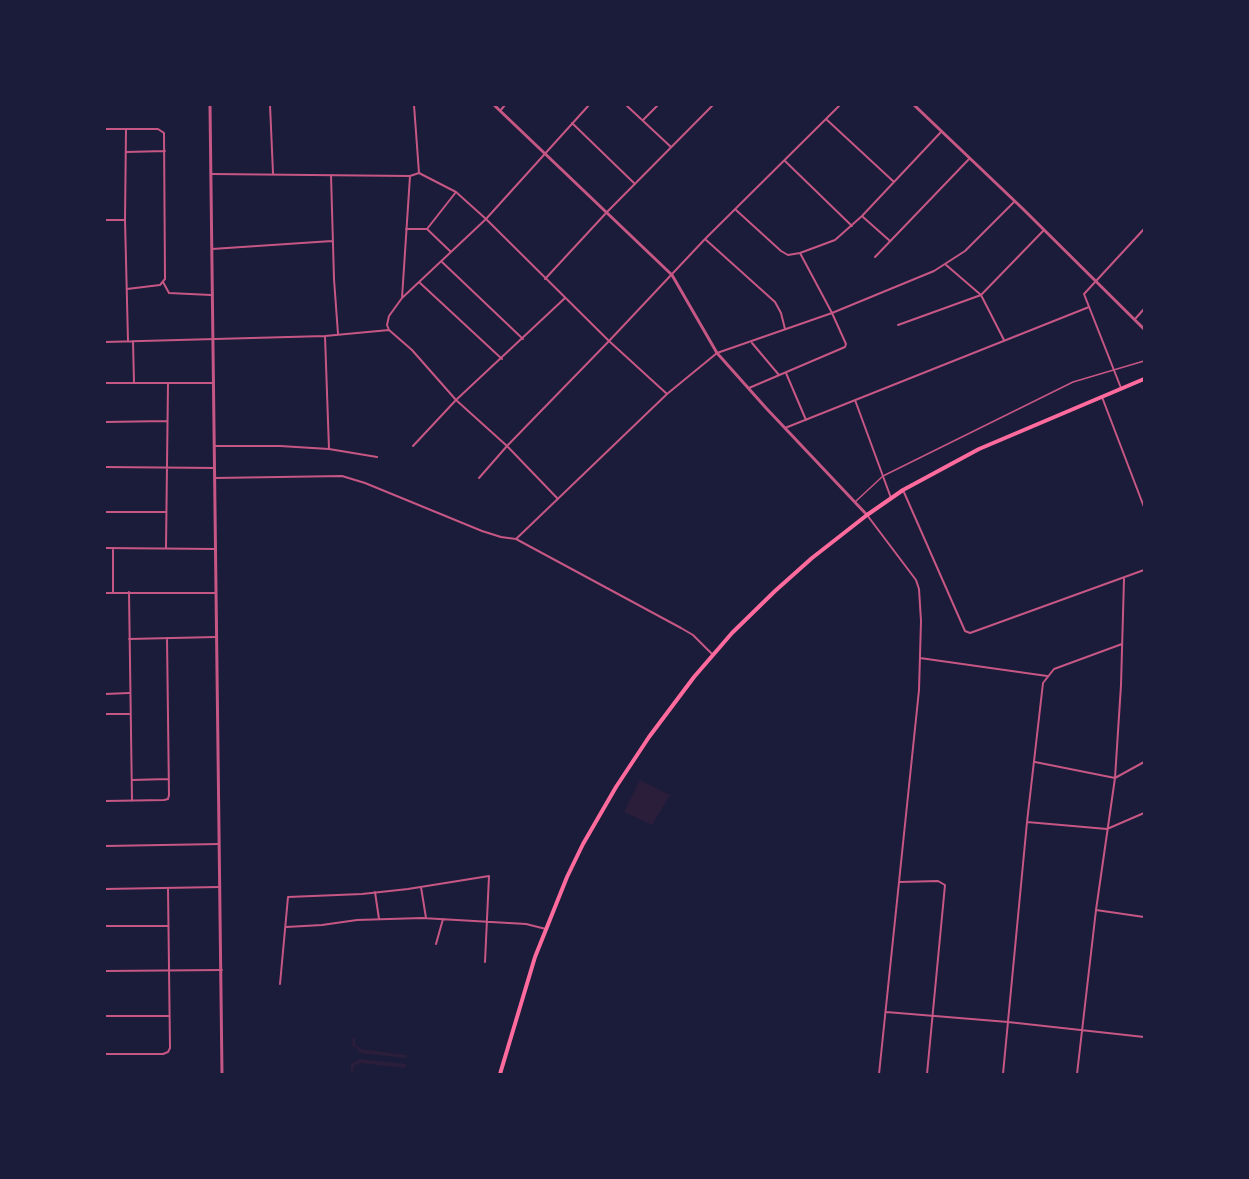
<!DOCTYPE html>
<style>
body{margin:0}
#map{position:relative;width:1249px;height:1179px;overflow:hidden;background:#1b1b3a;font-family:Figtree,sans-serif}
canvas{display:block}
.frame{position:absolute;inset:0;border:106px solid #1b1b3a;pointer-events:none}
</style>
<div id="map">
<canvas width="1249" height="1179"></canvas>
<div class="frame"></div>
</div>
<script>
const g = document.querySelector('canvas').getContext('2d');
g.lineJoin = 'round';
function fillPath(path, color) { g.fillStyle = color; g.fill(path, 'evenodd'); }
const poly = rows => new Path2D(rows.map(r => 'M' + r).join(''));
function stroke(path, color, width, dash) { g.strokeStyle = color; g.lineWidth = width; g.lineCap = dash ? 'butt' : 'round'; g.setLineDash(dash || []); g.stroke(path); }
const green = poly([
 [640,780,670,795,652,825,624,812],
 [353,1038,355,1038,355,1044,361,1049,407,1055,406,1058,360,1053,356,1047,352,1046],
 [359,1059,406,1064,406,1068,360,1063,354,1066,353,1074,351,1074,351,1064]
]);
const service = poly([
 [855,502,883,476,1073,382,1144,361]
]);
const minor = poly([
 [270,105,273,173],
 [626,105,671,147],
 [500,111,505,105],
 [826,119,894,182],
 [643,120,658,105],
 [572,123,635,184],
 [105,129,158,129,164,133,165,279,160,285,127,289],
 [126,129,125,220,128,341],
 [126,152,165,151],
 [785,161,852,226],
 [419,173,456,192,486,219,609,341,705,239,840,105],
 [212,174,410,176,419,173,414,105],
 [331,175,334,279,338,334],
 [736,210,781,251,788,255,800,253,835,240,862,216,941,132],
 [863,217,890,241],
 [105,220,125,220],
 [406,229,427,229,456,192],
 [427,229,451,252],
 [705,239,775,302,781,313,785,329],
 [212,249,332,241],
 [875,257,970,158],
 [442,262,523,339],
 [945,264,981,295,1004,340],
 [545,279,607,212,713,105],
 [163,282,169,293,211,295],
 [419,282,502,359],
 [402,298,486,219,589,105],
 [1135,319,1144,309],
 [898,325,981,295,1044,230],
 [389,330,412,350,456,400,507,446,558,499],
 [325,336,329,449],
 [133,341,134,383],
 [105,342,325,336,389,330,387,325,389,316,402,298,410,176],
 [752,343,779,375],
 [786,373,806,420],
 [105,383,212,383],
 [749,388,845,347,846,344,832,313,800,253],
 [1121,388,1084,294,1144,229],
 [1102,397,1144,507],
 [855,400,891,498],
 [105,422,167,421],
 [785,428,1089,307],
 [214,446,280,446,329,449,377,457],
 [413,446,456,400,565,298],
 [105,467,215,468],
 [215,478,342,476,365,483,482,531,501,537,516,539,681,628,693,635,713,655],
 [479,478,507,446,609,341,667,394],
 [903,490,965,631,970,633,1144,570],
 [105,512,165,512],
 [867,515,916,580,919,589,921,621,919,690,879,1074],
 [516,539,667,394,717,353,832,313,934,271,965,251,1015,201],
 [166,547,168,383],
 [105,548,216,549],
 [129,592,132,801],
 [105,593,216,593],
 [113,593,113,548],
 [129,639,216,637],
 [920,658,1047,676],
 [105,694,129,693],
 [105,714,129,714],
 [1035,762,1115,778,1144,762],
 [132,780,168,779],
 [105,801,164,800,168,799,169,795,167,638],
 [1027,822,1107,829,1144,813],
 [105,846,219,844],
 [900,882,938,881,945,885,927,1074],
 [421,887,426,918],
 [105,889,219,887],
 [375,892,379,919],
 [1096,910,1144,917],
 [105,926,168,926],
 [286,927,322,925,357,920,422,918,526,924,546,929],
 [436,944,443,919],
 [105,971,222,970],
 [280,984,288,897,362,894,408,889,489,876,485,962],
 [886,1012,1008,1022,1144,1037],
 [105,1016,168,1016],
 [105,1054,163,1054,168,1052,170,1048,168,888],
 [1003,1074,1027,822,1043,683,1054,669,1122,644],
 [1077,1074,1096,910,1115,778,1121,685,1124,579]
]);
const tertiary = poly([
 [210,105,222,1074],
 [494,105,672,275,717,353,766,408,867,515],
 [914,105,1022,208,1144,329]
]);
const secondary = poly([
 [500,1074,535,957,567,877,583,844,616,787,649,737,694,677,732,633,775,591,812,558,867,515,903,490,979,449,1144,379]
]);
fillPath(green, '#2a1e3b');
stroke(service, '#c65784', 1.5);
stroke(minor, '#c65784', 2);
stroke(tertiary, '#c65784', 3);
stroke(secondary, '#ff6b9d', 4);
</script>
